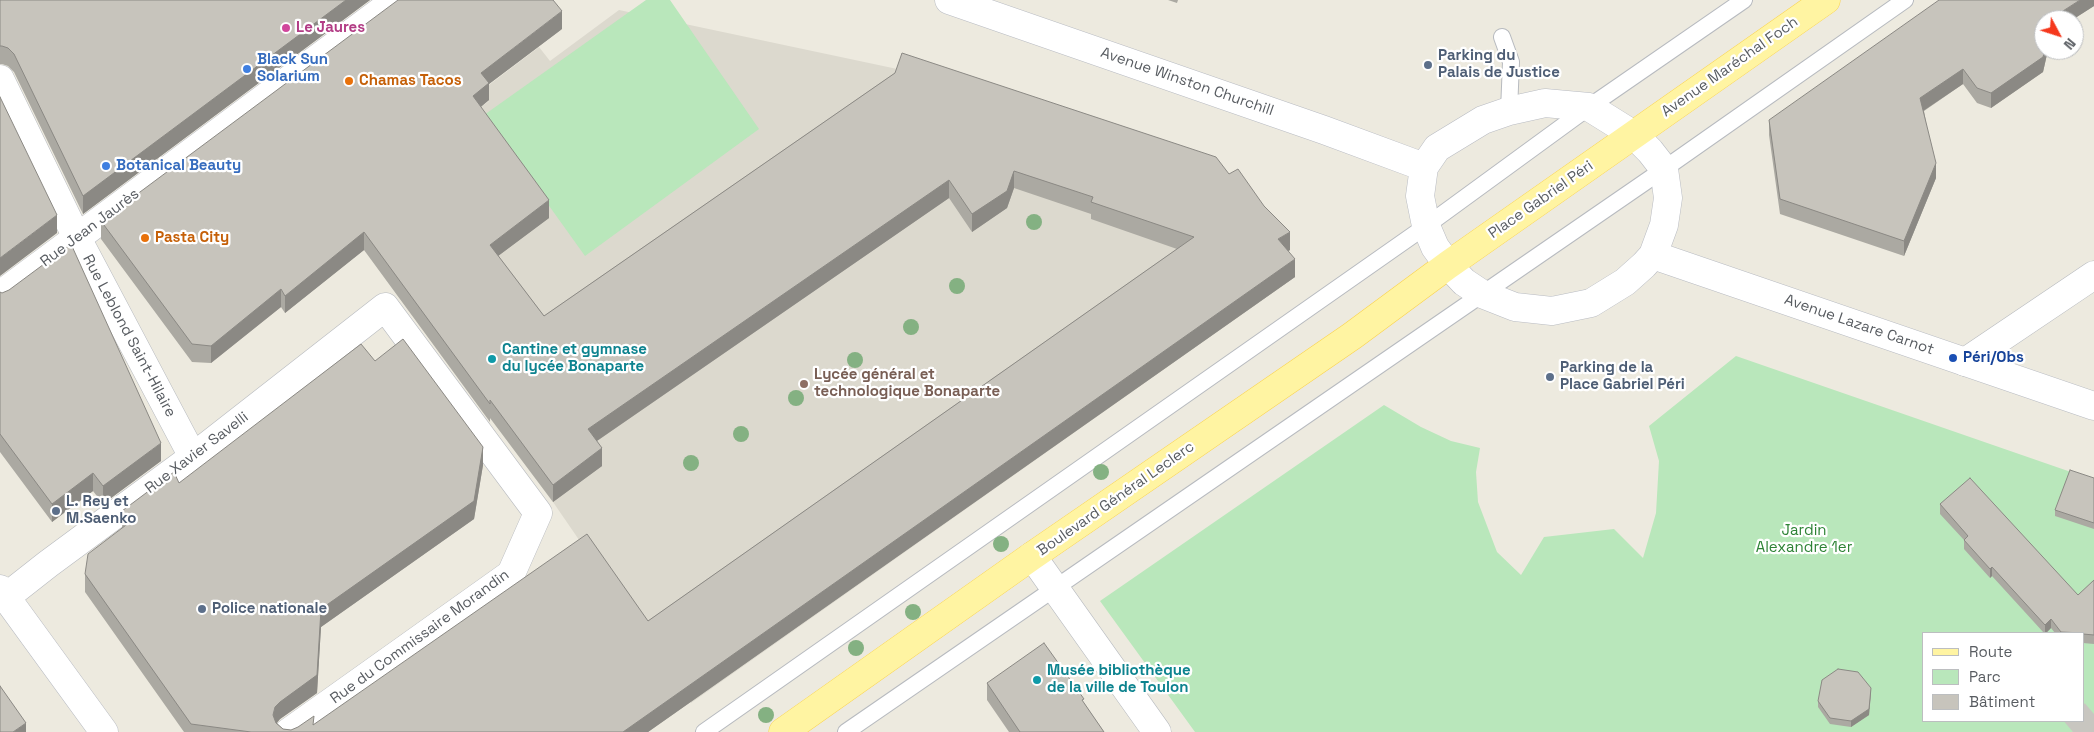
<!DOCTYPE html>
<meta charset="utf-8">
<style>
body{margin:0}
#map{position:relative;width:2094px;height:732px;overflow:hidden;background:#edeadf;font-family:"Space Grotesk",sans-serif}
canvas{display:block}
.legend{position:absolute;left:1922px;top:632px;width:162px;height:90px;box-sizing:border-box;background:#fff;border:1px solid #bcbec0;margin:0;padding:6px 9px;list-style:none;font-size:15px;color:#585c61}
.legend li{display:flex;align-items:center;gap:10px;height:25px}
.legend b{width:25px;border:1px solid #bcbec0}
.north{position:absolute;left:2034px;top:10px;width:50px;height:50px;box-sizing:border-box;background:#fff;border:1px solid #bcbec0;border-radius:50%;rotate:130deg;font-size:14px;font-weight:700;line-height:20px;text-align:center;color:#585c61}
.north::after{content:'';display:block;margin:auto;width:18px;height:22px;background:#f5381d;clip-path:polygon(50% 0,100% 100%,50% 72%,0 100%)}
</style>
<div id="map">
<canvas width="2094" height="732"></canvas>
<ul class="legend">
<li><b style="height:6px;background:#fff4a2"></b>Route</li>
<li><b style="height:14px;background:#b9e7bb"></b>Parc</li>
<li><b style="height:14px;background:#c7c4bc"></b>Bâtiment</li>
</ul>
<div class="north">N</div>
</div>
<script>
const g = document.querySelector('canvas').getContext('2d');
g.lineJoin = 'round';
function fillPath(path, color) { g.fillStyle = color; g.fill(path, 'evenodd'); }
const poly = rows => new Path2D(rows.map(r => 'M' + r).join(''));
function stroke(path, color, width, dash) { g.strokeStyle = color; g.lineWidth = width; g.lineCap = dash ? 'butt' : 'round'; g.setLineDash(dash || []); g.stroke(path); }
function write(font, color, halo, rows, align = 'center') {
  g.font = font + ' "Space Grotesk",sans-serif'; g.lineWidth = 4.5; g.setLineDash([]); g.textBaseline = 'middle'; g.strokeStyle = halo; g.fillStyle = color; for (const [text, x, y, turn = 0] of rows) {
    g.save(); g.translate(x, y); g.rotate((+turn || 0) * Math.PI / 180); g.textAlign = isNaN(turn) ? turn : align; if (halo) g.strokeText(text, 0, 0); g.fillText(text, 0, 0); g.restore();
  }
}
const education = poly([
 [619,10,902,70,1290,250,1278,257,1295,277,691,703,553,502,365,250,473,113,489,101,481,91,539,47,550,61]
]);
const green = poly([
 [646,0,670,0,759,129,585,256,484,115],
 [1736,356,2094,480,2094,732,1195,732,1100,601,1384,405,1421,427,1451,441,1480,448,1476,472,1478,502,1497,552,1521,575,1544,537,1614,529,1643,558,1656,513,1659,461,1649,426],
 [1923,633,2083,633,2083,721,1923,721]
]);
const highwayTunnel = poly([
 [2073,732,2094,714]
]);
const lane = poly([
 [1502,37,1511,62,1509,111],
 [704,732,1426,226,1589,107,1744,0],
 [846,732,1664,169,1905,0]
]);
const street = poly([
 [0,79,77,238,193,457],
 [1965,362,2094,275],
 [1032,556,1157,732],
 [6,597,48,564,193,457,385,307,538,513,511,574,289,732]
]);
const secondary = poly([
 [949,0,1324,130,1424,167],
 [1545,103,1589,107,1634,135,1650,151,1664,169,1668,198,1664,225,1653,255,1644,265,1625,282,1591,303,1552,311,1515,307,1482,294,1464,282,1448,265,1435,247,1426,226,1420,196,1424,167,1437,148,1483,120,1509,111,1545,103],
 [1653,255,2094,406],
 [0,295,396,0],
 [0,589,104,732]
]);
const primary = poly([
 [783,732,1032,556,1352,336,1448,265,1826,0]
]);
const trees = [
 [1034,222],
 [957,286],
 [911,327],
 [855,360],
 [796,398],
 [741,434],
 [691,463],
 [1101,472],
 [1001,544],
 [913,612],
 [856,648],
 [766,715]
];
const wall = poly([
 [0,0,370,0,83,214,14,72,8,66,2,64,0,64],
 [1168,0,1178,0,1177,3],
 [2094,0,2094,6,2072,20,2044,20,2044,50,2048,50,2043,72,1991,108,1977,103,1963,84,1924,111,1936,178,1904,256,1780,214,1769,135,1769,120],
 [562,29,489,84,489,100,481,107,549,218,498,256,544,316,895,73,1290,250,1288,251,1295,277,648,732,184,732,85,592,85,574,122,528,122,511,179,483,375,361,483,465,474,519,321,627,317,693,280,719,277,723,283,729,291,730,314,724,648,621,1177,249,1091,219,1091,214,1014,188,1007,208,972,232,949,198,597,441,602,466,553,502,490,418,490,422,364,250,285,313,281,307,211,363,192,362,101,239,101,221],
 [0,292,161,461,103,504,93,491,52,522,0,452],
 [2094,478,2094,529,2055,516,2055,510],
 [1940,504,2078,595,2094,580,2094,644,2083,643,2083,633,2055,633,2051,628,2046,633,2044,633,1992,576,1990,578,1964,549,1964,540,1940,514],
 [987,683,1084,703,1104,732,1009,732,987,700],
 [1871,694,1869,715,1851,727,1830,724,1818,707,1818,701]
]);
const shadedWall = poly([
 [346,0,370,0,83,214,83,196],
 [2080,0,2094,0,2094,6,2072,20,2052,20,2052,18],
 [562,11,562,29,489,84,489,100,473,113,473,96,481,73],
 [2045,50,2048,50,2043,72,1991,108,1991,93],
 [1963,69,1963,84,1920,113,1920,98],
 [1936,163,1936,178,1904,256,1904,241],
 [1014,171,1014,188,1007,208,972,232,972,214],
 [949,180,949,198,588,447,588,429],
 [549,200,549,218,490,262,490,245],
 [57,215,57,233,0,276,0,258],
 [364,232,364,250,285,313,285,296],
 [1290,232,1290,250,1278,257,1278,239],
 [1295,259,1295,277,648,732,623,732],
 [281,289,281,307,211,363,211,346],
 [161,443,161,461,103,504,103,486],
 [483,447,483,465,474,519,321,627,317,693,280,719,275,725,273,715,275,707,321,609],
 [602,448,602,466,553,502,553,485],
 [93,473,93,491,52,522,52,504],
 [1992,567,1992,576,1990,578,1990,569],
 [2051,619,2051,628,2046,633,2045,633,2045,625],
 [1871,688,1869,715,1851,727,1851,721],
 [26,723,26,732,13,732]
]);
const building = poly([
 [0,0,346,0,83,196,14,54,8,48,2,46,0,46,0,0],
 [398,0,553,0,562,11,481,73,489,83,473,96,549,200,490,245,544,316,895,73,902,53,1216,157,1229,174,1238,169,1264,206,1290,232,1278,239,1295,259,623,732,251,732,191,724,85,574,88,554,130,522,122,511,174,472,179,483,361,344,375,361,403,339,483,447,474,501,321,609,317,675,280,702,275,707,273,715,276,723,283,729,291,730,298,727,314,716,313,725,587,534,648,621,1194,237,1091,202,1093,197,1014,171,1007,191,972,214,949,180,588,429,602,448,553,485,490,400,490,404,364,232,285,296,281,289,211,346,192,344,101,221,398,0],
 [1939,0,2080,0,2052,18,2052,20,2044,20,2044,50,2045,50,2043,57,1991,93,1977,88,1963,69,1920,98,1936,163,1904,241,1780,199,1769,120,1939,0],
 [0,97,57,215,0,258,0,97],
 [71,244,161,443,103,486,93,473,52,504,0,434,0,292,2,293,9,290,71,244],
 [2070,470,2094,478,2094,523,2055,510,2070,470],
 [1970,478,2078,595,2094,580,2094,635,2083,634,2083,633,2061,632,2051,619,2045,625,1992,567,1990,569,1964,540,1968,536,1940,504,1970,478],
 [1044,643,1084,699,1082,700,1104,732,1020,732,987,683,1044,643],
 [1838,669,1858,672,1871,688,1869,709,1851,721,1830,718,1818,701,1822,680,1838,669],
 [0,686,26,723,13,732,0,732,0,686]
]);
const markers = [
 [286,28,5,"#d1479c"],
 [1428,65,5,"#5c6f8a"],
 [247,69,5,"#3f7fe0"],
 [349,81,5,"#e8710a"],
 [106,166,5,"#3f7fe0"],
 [145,238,5,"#e8710a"],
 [1953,358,5,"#1a4fb4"],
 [492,359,5,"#0f9aa8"],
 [1550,377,5,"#5c6f8a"],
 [804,384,5,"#8d6e63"],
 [56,511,5,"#5c6f8a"],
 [202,609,5,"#5c6f8a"],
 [1037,680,5,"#0f9aa8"]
];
const hotelNames = [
 ["Le Jaures",296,28]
];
const serviceNames = [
 ["Parking du",1438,56],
 ["Palais de Justice",1438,73],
 ["Parking de la",1560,368],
 ["Place Gabriel Péri",1560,385],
 ["L. Rey et",66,502],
 ["M.Saenko",66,519],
 ["Police nationale",212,609]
];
const shopNames = [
 ["Black Sun",257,60],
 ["Solarium",257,77],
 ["Botanical Beauty",116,166]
];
const streetNames = [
 ["Avenue Maréchal Foch",1730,67,-35],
 ["Avenue Winston Churchill",1187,82,19],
 ["Place Gabriel Péri",1541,200,-35],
 ["Rue Jean Jaurès",90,228,-37],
 ["Avenue Lazare Carnot",1859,325,19],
 ["Rue Leblond Saint-Hilaire",129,336,62],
 ["Rue Xavier Savelli",197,453,-37],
 ["Boulevard Général Leclerc",1116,499,-35],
 ["Rue du Commissaire Morandin",420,637,-36]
];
const foodNames = [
 ["Chamas Tacos",359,81],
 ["Pasta City",155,238]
];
const cultureNames = [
 ["Cantine et gymnase",502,350],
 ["du lycée Bonaparte",502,367],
 ["Musée bibliothèque",1047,671],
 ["de la ville de Toulon",1047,688]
];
const transitNames = [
 ["Péri/Obs",1963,358]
];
const educationNames = [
 ["Lycée général et",814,375],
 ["technologique Bonaparte",814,392]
];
const parkNames = [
 ["Jardin",1804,531],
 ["Alexandre 1er",1804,548]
];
fillPath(education, '#dcd9ce');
fillPath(green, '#b9e7bb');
stroke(highwayTunnel, '#c8c6c0', 28, [28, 14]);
stroke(lane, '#b7babf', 18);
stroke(street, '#b7babf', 29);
stroke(secondary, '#b8bbc2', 29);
stroke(primary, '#fbd24a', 29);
stroke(lane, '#fff', 16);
stroke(street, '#fff', 28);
stroke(secondary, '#fff', 28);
stroke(primary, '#fff4a2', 28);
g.fillStyle = '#84b182';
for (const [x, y] of trees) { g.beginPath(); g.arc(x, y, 8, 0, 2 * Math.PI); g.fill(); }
fillPath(wall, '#aba9a2');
fillPath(shadedWall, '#8b8984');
fillPath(building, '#c7c4bc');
stroke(building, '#8b8984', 1);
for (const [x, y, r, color] of markers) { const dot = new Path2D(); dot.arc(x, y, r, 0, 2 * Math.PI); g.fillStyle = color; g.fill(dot); stroke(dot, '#fff', 2); }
write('bold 15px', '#b23c85', '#fff', hotelNames, 'left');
write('bold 15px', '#4e5e75', '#fff', serviceNames, 'left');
write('bold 15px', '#366cbe', '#fff', shopNames, 'left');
write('15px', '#585c61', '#fff', streetNames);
write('bold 15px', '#c56008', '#fff', foodNames, 'left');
write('bold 15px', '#0d838f', '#fff', cultureNames, 'left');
write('bold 15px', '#164399', '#fff', transitNames, 'left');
write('bold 15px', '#785e54', '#fff', educationNames, 'left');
write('15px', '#2e8336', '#fff', parkNames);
</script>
